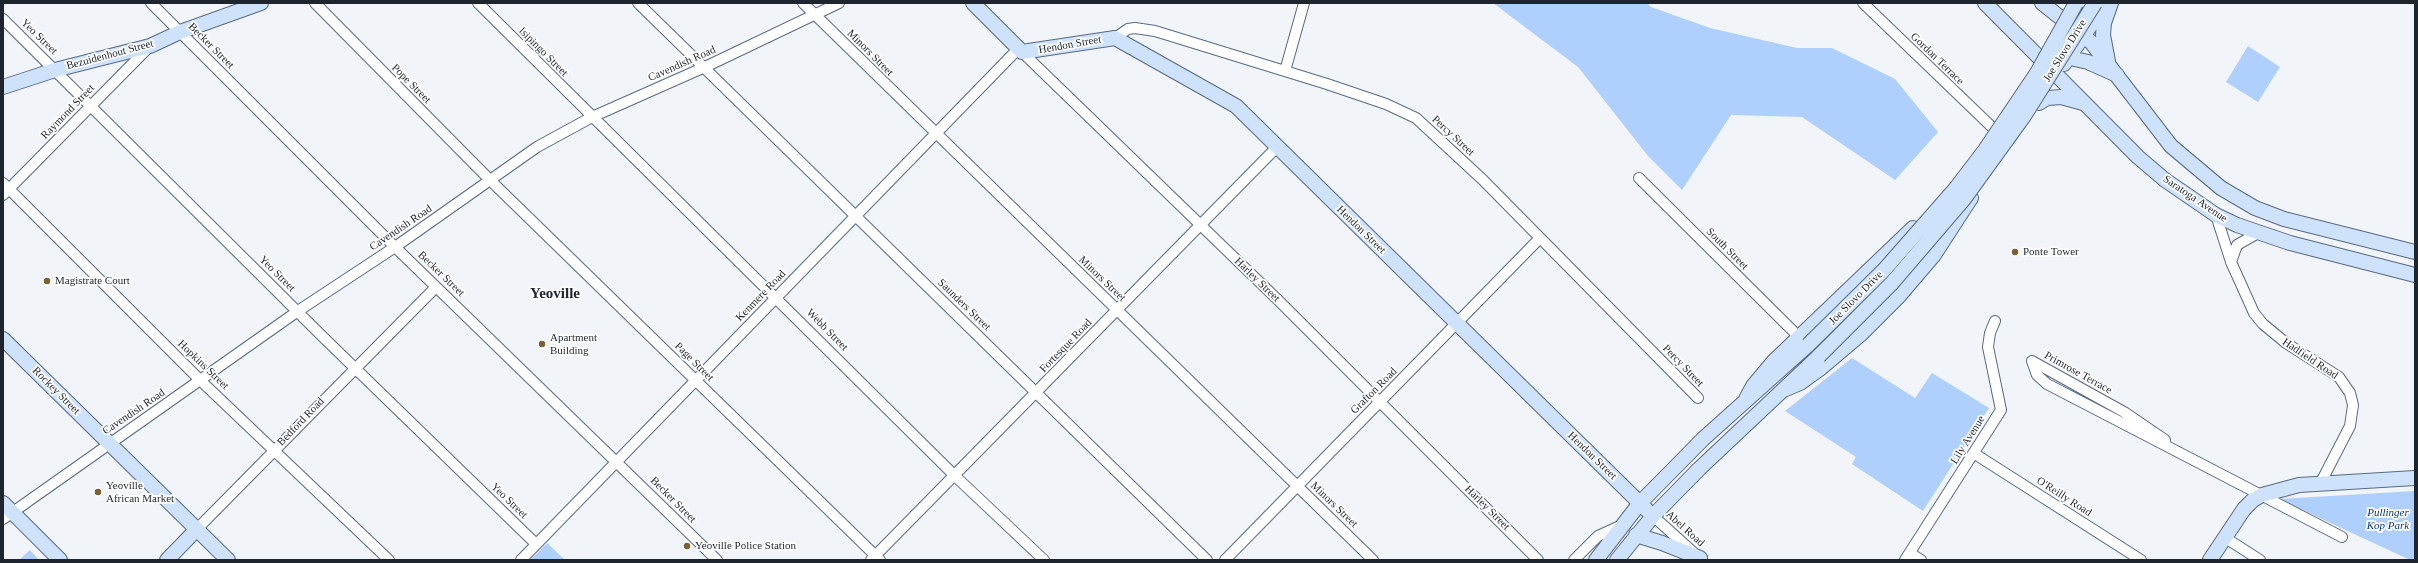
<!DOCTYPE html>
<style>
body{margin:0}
#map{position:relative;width:2418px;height:563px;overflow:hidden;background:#f1f5fa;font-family:"Times New Roman",serif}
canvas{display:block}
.frame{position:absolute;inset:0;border:4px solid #1e252f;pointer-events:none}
</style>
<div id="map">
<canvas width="2418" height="563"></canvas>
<div class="frame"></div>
</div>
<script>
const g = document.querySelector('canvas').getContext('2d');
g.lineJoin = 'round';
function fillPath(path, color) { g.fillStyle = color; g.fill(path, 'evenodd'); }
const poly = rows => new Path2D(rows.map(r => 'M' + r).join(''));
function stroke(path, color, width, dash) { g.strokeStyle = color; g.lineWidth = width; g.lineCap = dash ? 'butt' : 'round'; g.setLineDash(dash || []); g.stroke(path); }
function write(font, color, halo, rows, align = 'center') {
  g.font = font + ' "Times New Roman",serif'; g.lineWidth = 3.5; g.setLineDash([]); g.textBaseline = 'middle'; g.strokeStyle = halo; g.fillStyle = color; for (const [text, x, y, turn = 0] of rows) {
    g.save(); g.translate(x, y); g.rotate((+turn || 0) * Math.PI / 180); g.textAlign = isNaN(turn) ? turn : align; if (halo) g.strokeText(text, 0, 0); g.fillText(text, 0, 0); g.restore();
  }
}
const green = poly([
 [1493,3,1647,3,1651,7,1710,28,1797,48,1832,48,1895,79,1938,132,1895,180,1802,117,1731,115,1682,190,1648,156,1578,67],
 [2248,46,2280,67,2258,102,2226,82],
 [1852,358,1915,398,1932,373,1989,408,1923,511,1852,464,1856,457,1785,411],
 [2415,491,2415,560,2410,560,2279,499],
 [547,543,565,560,530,560],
 [30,550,39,560,19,560]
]);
const street = poly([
 [151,3,395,247,717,560],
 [315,3,491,181,880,560],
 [478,3,955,476,1044,560],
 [638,3,1207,560],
 [803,3,1373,560],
 [1863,3,1995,130],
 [3,19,325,339,536,544],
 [1115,38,1128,29,1135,28,1155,31,1327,84,1386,104,1416,118,1482,179,1698,398],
 [1022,52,1278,300,1538,560],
 [1285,71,1304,3],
 [1639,178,1799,337],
 [3,183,201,381,389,560],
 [3,195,150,46],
 [2216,215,2231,262,2254,313,2263,324,2286,343,2339,377,2350,393,2353,405,2350,426,2320,484],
 [2231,262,2237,245,2258,233],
 [2032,361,2037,375,2047,384,2342,537],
 [2032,361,2124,412,2165,440],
 [1975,454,2141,560],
 [1653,516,1694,553],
 [3,519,298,311,395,247,537,147,592,117,705,67,839,3],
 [197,529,436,287],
 [2224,537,2260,560],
 [1910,553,1921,560],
 [521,560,1018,49],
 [871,560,1277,147],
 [1225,560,1540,238],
 [1574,560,1598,536,1622,525],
 [1905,560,2001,410,1988,347,1990,333,1995,321]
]);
const secondary = poly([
 [973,3,1022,52,1115,38,1236,106,1653,516],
 [1985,3,2138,157,2165,180,2216,215,2237,225,2290,243,2415,275],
 [2042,3,2091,42,2171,146,2221,188,2255,208,2284,219,2415,252],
 [2051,58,2061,56,2088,62,2117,75],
 [2108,61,2103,35,2104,23,2111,3],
 [2064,64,2106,3],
 [3,87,55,70,150,46,180,32,261,3],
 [2039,103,2047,98,2061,97,2083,103],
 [3,339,228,560],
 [1786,389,1800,383,1821,368,1860,335,1899,296,1934,255,1971,198],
 [1746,399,1753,386,1774,361,1913,228],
 [3,503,60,560],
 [1636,535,1662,543,1700,558],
 [167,560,197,529],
 [1596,560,1640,503,1703,439,1808,345],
 [1617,560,1653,516,1699,469,1819,356],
 [2210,560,2244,509,2253,500,2262,495,2299,485,2415,478]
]);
const secondaryBridge = poly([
 [1808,345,1884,270,1956,188,1985,150,2037,73,2076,3],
 [1819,356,1892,283,1964,199,2024,116,2095,3]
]);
const markers = [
 [2015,252,4,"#7c5f33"],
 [47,281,4,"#7c5f33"],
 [542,344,4,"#7c5f33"],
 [98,492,4,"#7c5f33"],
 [687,546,4,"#7c5f33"]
];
const streetNames = [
 ["Yeo Street",39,37,44],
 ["Hendon Street",1070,45,-10],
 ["Becker Street",211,46,45],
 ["Joe Slovo Drive",2065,51,-58],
 ["Isipingo Street",543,52,45],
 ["Minors Street",870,53,45],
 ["Bezuidenhout Street",110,55,-15],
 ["Gordon Terrace",1937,59,44],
 ["Cavendish Road",682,64,-24],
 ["Pope Street",411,84,45],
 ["Raymond Street",68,112,-46],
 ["Percy Street",1453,136,43],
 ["Saratoga Avenue",2195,199,34],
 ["Cavendish Road",401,228,-34],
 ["Hendon Street",1361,230,44],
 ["South Street",1727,249,45],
 ["Yeo Street",277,274,45],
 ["Becker Street",441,274,44],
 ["Minors Street",1102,279,44],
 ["Harley Street",1257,280,44],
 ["Kenmere Road",761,296,-46],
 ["Joe Slovo Drive",1856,298,-45],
 ["Saunders Street",964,305,44],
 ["Webb Street",827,330,45],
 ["Fortesque Road",1066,346,-46],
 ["Hadfield Road",2310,359,34],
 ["Page Street",694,362,45],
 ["Hopkins Street",203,365,44],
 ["Percy Street",1683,366,46],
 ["Primrose Terrace",2078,373,29],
 ["Rockey Street",56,391,45],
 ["Grafton Road",1374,391,-45],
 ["Cavendish Road",134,412,-34],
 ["Bedford Road",301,422,-46],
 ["Lily Avenue",1968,440,-58],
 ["Hendon Street",1592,456,44],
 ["O'Reilly Road",2064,497,33],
 ["Becker Street",673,500,45],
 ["Yeo Street",509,501,44],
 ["Minors Street",1334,505,44],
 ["Harley Street",1487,508,45],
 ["Abel Road",1685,529,42]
];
const poiNames = [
 ["Ponte Tower",2023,252],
 ["Magistrate Court",55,281],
 ["Apartment",550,338],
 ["Building",550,351],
 ["Yeoville",106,486],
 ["African Market",106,499],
 ["Yeoville Police Station",695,546]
];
const parkNames = [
 ["Pullinger",2388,513],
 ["Kop Park",2388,526]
];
const districtNames = [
 ["Yeoville",555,294]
];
fillPath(green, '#afcffc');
stroke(street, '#596a81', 12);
stroke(secondary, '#596a81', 16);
stroke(street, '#fff', 10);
stroke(secondary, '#cfe2fb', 14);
stroke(secondaryBridge, '#596a81', 16, []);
stroke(secondaryBridge, '#cfe2fb', 14);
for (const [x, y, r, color] of markers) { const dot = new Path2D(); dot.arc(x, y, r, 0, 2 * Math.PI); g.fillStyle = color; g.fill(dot); stroke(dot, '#fff', 1.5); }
write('11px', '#1e252f', '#fff', streetNames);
write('11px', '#1e252f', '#fff', poiNames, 'left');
write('italic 11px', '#09376f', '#fff', parkNames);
write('bold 15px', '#1e252f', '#fff', districtNames);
</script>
